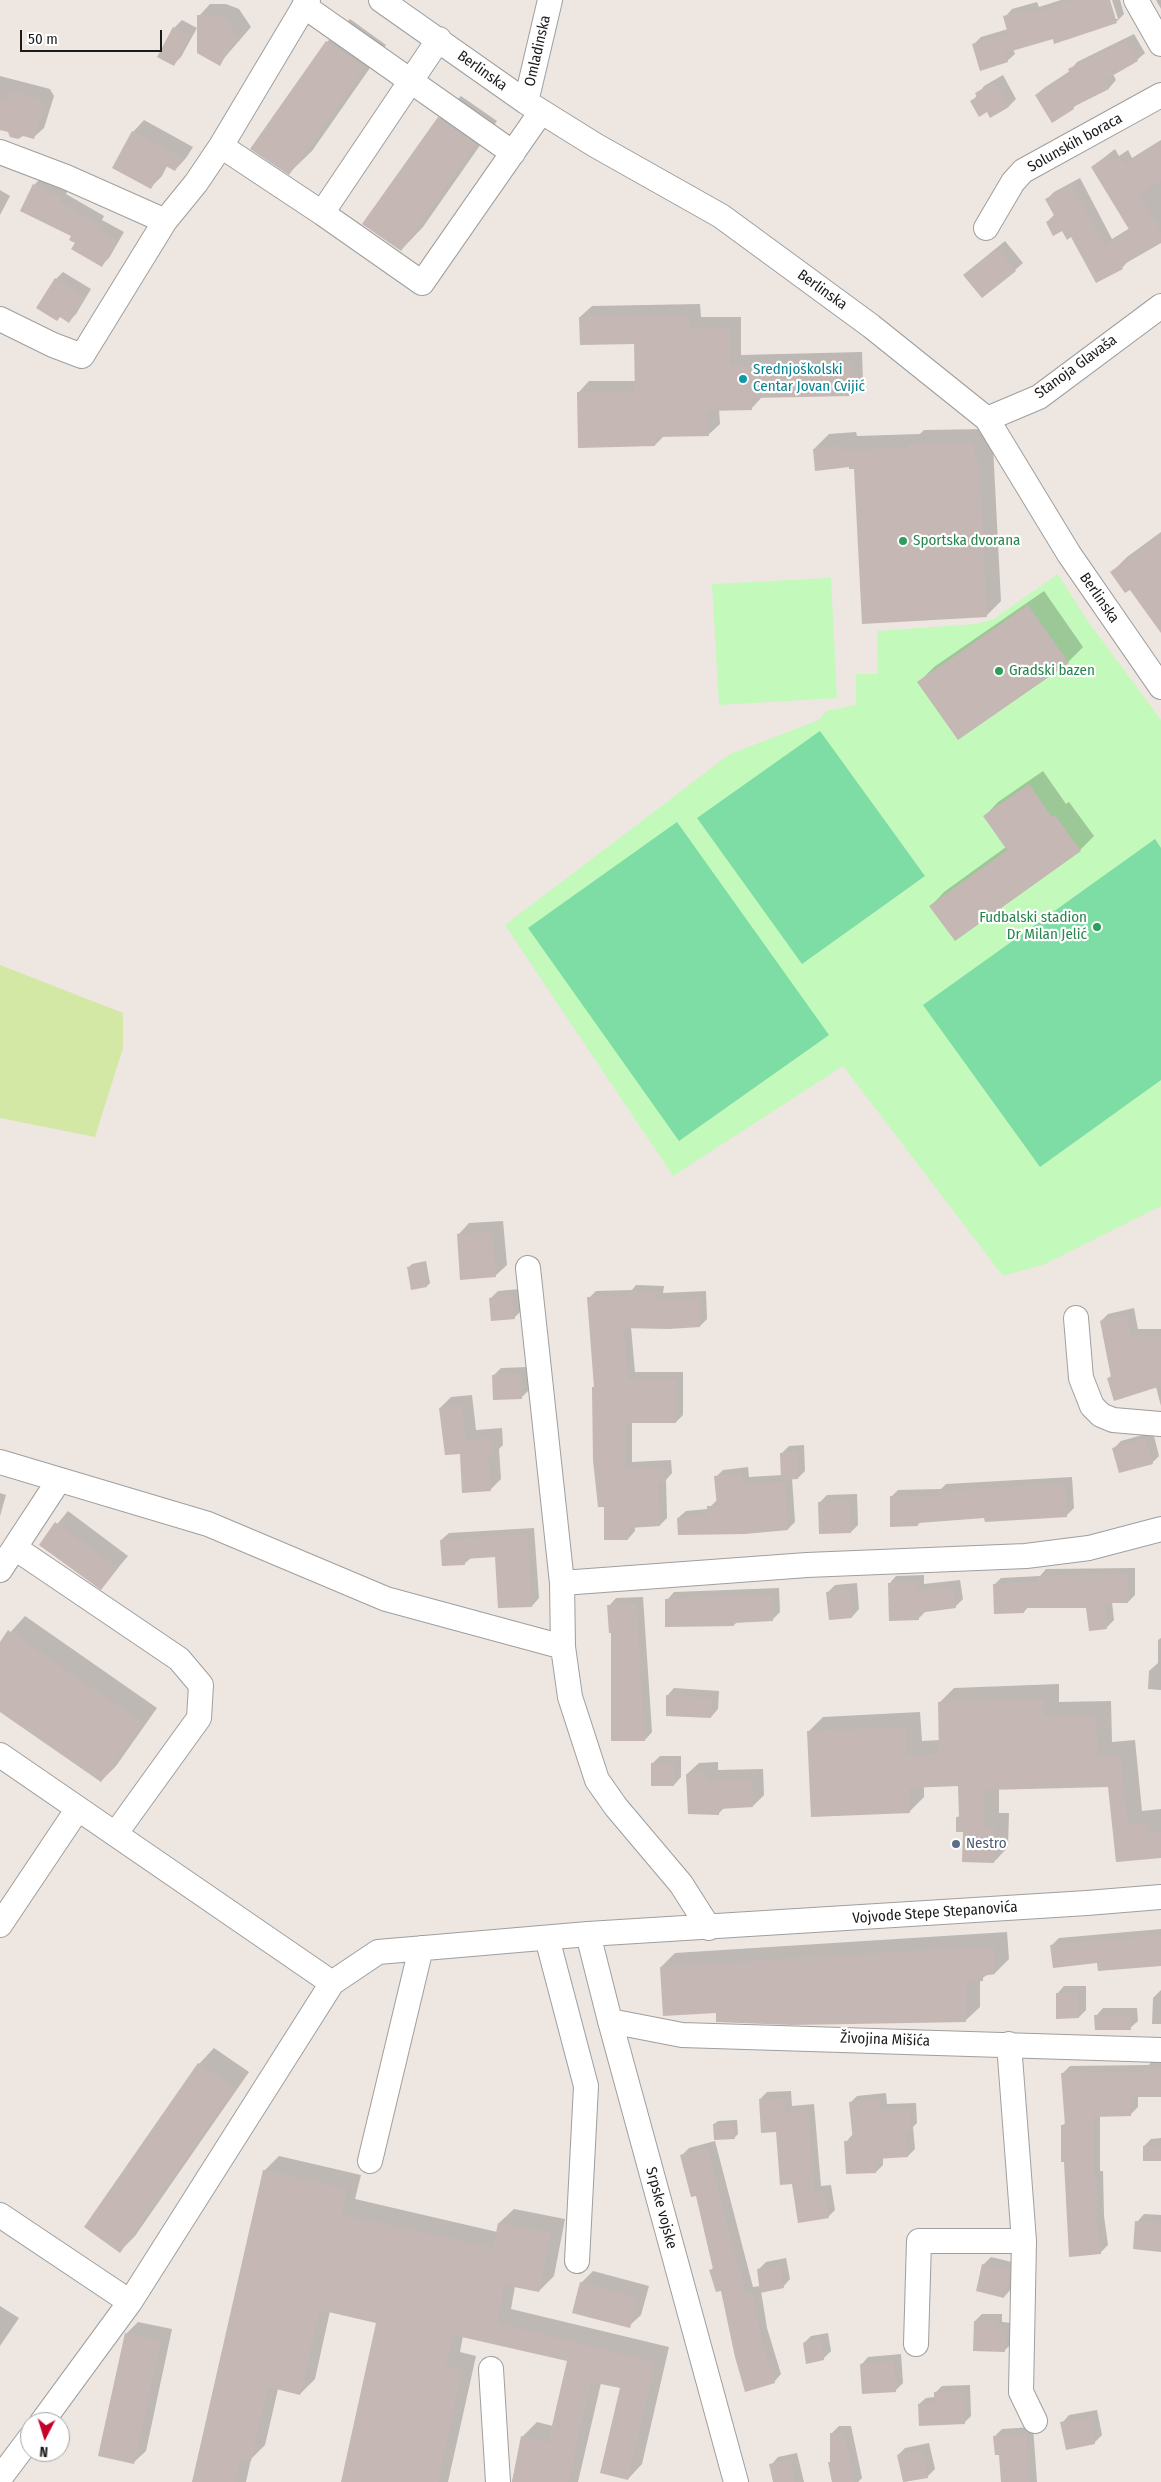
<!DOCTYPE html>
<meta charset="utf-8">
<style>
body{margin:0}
#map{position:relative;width:1161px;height:2482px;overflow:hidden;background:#ede6e1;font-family:"Fira Sans Condensed",sans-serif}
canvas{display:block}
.north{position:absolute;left:20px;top:2412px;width:50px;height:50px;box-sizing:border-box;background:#fff;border:1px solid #a4a4a4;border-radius:50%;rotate:185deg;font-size:14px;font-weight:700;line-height:20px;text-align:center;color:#1b1b1b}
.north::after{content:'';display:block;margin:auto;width:18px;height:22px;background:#c7002a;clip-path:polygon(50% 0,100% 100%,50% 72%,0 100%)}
.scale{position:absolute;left:20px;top:30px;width:142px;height:22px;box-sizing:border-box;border:2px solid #1b1b1b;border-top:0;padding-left:6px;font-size:15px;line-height:18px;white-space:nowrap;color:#1b1b1b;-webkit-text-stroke:4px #fff;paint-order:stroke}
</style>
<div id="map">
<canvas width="1161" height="2482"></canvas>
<div class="north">N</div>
<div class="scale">50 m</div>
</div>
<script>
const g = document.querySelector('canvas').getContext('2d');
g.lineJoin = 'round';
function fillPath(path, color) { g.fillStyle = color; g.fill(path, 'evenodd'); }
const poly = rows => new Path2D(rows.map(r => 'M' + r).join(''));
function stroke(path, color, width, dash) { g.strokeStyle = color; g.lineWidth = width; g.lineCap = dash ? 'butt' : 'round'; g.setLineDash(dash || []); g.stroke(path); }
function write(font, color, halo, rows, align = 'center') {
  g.font = font + ' "Fira Sans Condensed",sans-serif'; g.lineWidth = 4.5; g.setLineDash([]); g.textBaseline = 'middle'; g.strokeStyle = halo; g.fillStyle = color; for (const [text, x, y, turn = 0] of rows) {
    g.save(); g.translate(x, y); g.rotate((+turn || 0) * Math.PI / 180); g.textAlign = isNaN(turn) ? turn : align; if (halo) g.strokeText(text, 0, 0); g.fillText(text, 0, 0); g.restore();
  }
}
const grass = poly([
 [0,965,123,1013,123,1048,95,1137,0,1118]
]);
const park = poly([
 [1058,574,1087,620,1161,720,1161,1206,1045,1264,1003,1276,843,1066,673,1176,505,925,730,754,819,720,826,711,856,705,856,674,878,674,877,631,977,624,994,619],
 [831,578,837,698,719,705,712,584]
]);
const pitch = poly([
 [820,731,925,876,802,964,697,818],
 [677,822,829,1035,679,1141,528,928],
 [1155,839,1161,848,1161,1080,1040,1167,923,1005]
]);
const shadow = poly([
 [1061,0,1109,0,1115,19,1118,19,1112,0,1120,0,1124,14,1117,21,1055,43,1054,38,1013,49,1015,54,1007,61,974,44,981,37,1008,29,1005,17,1012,9,1037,2,1039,7],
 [1156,0,1161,0,1161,9],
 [210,4,226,4,239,9,251,27,219,64,199,16],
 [350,19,386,45,312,151,289,173,252,149,327,42],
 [182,20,197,28,181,57,173,65,174,28],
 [1134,34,1145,53,1137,60,1113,74,1116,80,1109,88,1080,102,1073,108,1036,95,1044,88,1070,71,1077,62],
 [1003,75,1016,99,1009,106,991,116,987,111,972,102,984,86],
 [0,76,50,89,54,96,44,128,33,138,0,128],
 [461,96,497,121,423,227,401,250,439,118],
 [144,120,193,147,186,158,175,170,167,166,162,176,150,188,133,132],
 [1161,140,1161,242,1129,260,1122,268,1063,229,1047,222,1055,214,1047,199,1054,192,1080,178,1112,239,1130,228,1092,167,1115,149,1119,156,1128,150,1132,158],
 [42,177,68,190,66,194,104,216,102,220,124,232,109,258,102,265,73,236,34,185],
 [0,190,10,196,0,215],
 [1005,241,1023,263,1015,270,972,268],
 [63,272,91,289,76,314,69,321,56,279],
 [700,304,701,317,741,317,741,355,862,352,863,383,851,394,762,397,751,409,719,409,720,424,708,435,664,436,655,445,578,393,589,381,636,381,635,343,580,317,592,306],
 [989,429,989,447,993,446,1001,601,986,616,855,468,814,449,829,434,856,432,857,436,920,434,924,430],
 [1161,532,1161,628,1130,588,1112,572,1127,557],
 [1044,591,1083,647,1068,662,919,682,934,667],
 [1043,771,1066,804,1069,802,1094,836,1080,850,931,906,944,892,1006,847,985,816,998,802],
 [503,1221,507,1265,495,1276,458,1235,469,1223],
 [426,1261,430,1283,427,1286,409,1267,412,1264],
 [636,1285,664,1286,663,1293,706,1291,707,1319,700,1326,631,1327,635,1372,683,1372,683,1415,676,1422,632,1422,632,1462,671,1460,672,1473,666,1480,667,1518,660,1525,635,1526,635,1531,628,1539,606,1505,589,1298,596,1291,632,1290],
 [520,1289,522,1310,514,1318,490,1299,498,1291],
 [1134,1308,1138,1329,1161,1329,1161,1406,1156,1387,1108,1379,1112,1375,1101,1321,1108,1314],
 [528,1367,529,1390,521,1398,493,1376,501,1368],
 [472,1395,476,1430,502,1428,503,1445,499,1449,501,1479,490,1490,461,1453,440,1408,451,1397],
 [1153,1432,1159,1456,1152,1463,1114,1448,1121,1441],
 [804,1445,805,1471,798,1478,792,1478,795,1522,788,1529,678,1518,686,1511,708,1509,718,1499,716,1477,723,1470,748,1467,749,1477,782,1475,781,1454,789,1446],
 [1072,1477,1074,1508,1066,1516,985,1516,921,1522,917,1525,891,1497,898,1490,941,1489,946,1484],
 [0,1493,6,1495,0,1516],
 [857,1494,858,1525,851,1532,819,1503,827,1495],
 [68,1511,128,1556,101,1588,41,1544],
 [534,1528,539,1598,532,1606,497,1556,471,1558,465,1563,441,1540,449,1533],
 [1135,1568,1135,1595,1128,1602,1112,1602,1114,1620,1107,1627,1087,1607,1028,1607,1024,1612,994,1585,1001,1578,1040,1576,1046,1569],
 [924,1575,924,1584,960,1580,963,1599,955,1607,926,1611,918,1619,889,1584,896,1576],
 [857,1583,859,1609,852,1617,830,1618,828,1592,835,1585],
 [779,1588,780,1612,773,1619,737,1622,734,1625,667,1600,674,1592],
 [643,1597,652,1732,645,1740,612,1632,609,1606,616,1598],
 [25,1616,157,1708,116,1766,101,1781,0,1710,0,1644],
 [1161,1638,1161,1690,1148,1689,1149,1671,1158,1663,1158,1640],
 [1059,1684,1059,1702,1111,1701,1112,1742,1135,1740,1142,1811,1161,1809,1161,1857,1117,1861,1109,1786,999,1789,999,1813,1009,1813,1008,1847,994,1862,964,1830,957,1818,960,1815,959,1785,924,1786,924,1797,909,1812,809,1731,823,1717,920,1712,922,1741,940,1740,939,1703,954,1688],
 [674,1688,719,1691,718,1709,711,1717,667,1696],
 [660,1756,681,1756,681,1777,674,1785,652,1764],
 [718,1762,718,1770,763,1769,764,1795,753,1806,725,1807,719,1813,687,1774,699,1763],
 [1161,1929,1161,1965,1098,1961,1051,1946,1059,1938],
 [1007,1932,1009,1959,995,1973,988,1974,980,1980,980,2007,965,2021,717,2011,661,1967,675,1953],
 [1064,1986,1086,1986,1086,2010,1079,2017,1057,1994],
 [1161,1990,1161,2024,1152,2024,1153,1998],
 [1103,2008,1137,2008,1138,2021,1130,2028,1096,2016],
 [214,2048,249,2072,135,2236,120,2251,85,2227,199,2064],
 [1151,2062,1161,2062,1161,2096,1138,2096,1138,2107,1131,2114,1100,2115,1100,2171,1103,2171,1104,2216,1108,2245,1100,2253,1062,2126,1066,2122,1062,2074,1070,2066,1149,2065],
 [791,2091,792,2106,814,2104,821,2186,831,2185,835,2210,828,2217,793,2183,777,2131,760,2099,767,2092],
 [886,2093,887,2104,916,2103,917,2123,913,2127,915,2149,908,2156,883,2157,883,2165,876,2172,846,2142,853,2134,850,2103,857,2096],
 [737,2120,738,2134,735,2137,714,2124,718,2121],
 [1161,2138,1161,2159,1144,2146,1151,2139],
 [715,2141,753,2287,760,2286,758,2270,766,2262,786,2258,790,2279,783,2287,761,2291,767,2328,781,2374,774,2382,711,2270,714,2267,697,2195,682,2155,689,2148],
 [279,2156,361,2175,355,2199,497,2232,499,2223,514,2209,565,2219,554,2276,539,2291,515,2286,511,2309,669,2347,642,2464,628,2479,621,2387,601,2383,578,2482,512,2482,522,2437,537,2422,553,2426,568,2360,463,2336,460,2352,476,2356,448,2482,342,2482,377,2322,330,2311,315,2379,300,2394,278,2389,265,2445,251,2459,246,2482,194,2482,264,2171],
 [1144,2214,1161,2215,1161,2250,1137,2222],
 [991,2257,1016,2263,1011,2289,1004,2297,983,2265],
 [593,2271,649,2286,641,2315,629,2326,581,2283],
 [0,2306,19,2318,0,2346],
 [982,2314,1002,2314,1002,2322,1012,2323,1012,2343,1004,2351,975,2321],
 [138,2322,172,2329,146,2451,134,2462,126,2334],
 [828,2333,831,2351,823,2359,804,2343,811,2336],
 [901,2354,903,2383,896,2390,861,2365,868,2357],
 [970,2385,971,2416,964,2423,919,2404,926,2398,935,2397,935,2393,942,2386],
 [1097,2410,1102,2435,1094,2443,1062,2423,1069,2415],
 [839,2426,851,2426,862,2478,858,2482,833,2482,829,2463,832,2460,831,2434],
 [1033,2427,1037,2482,1003,2482,1001,2454,995,2436,1002,2429],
 [929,2443,935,2469,927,2477,904,2482,898,2455,905,2448],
 [797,2453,804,2482,775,2482,771,2465,778,2457]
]);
const building = poly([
 [1074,0,1110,0,1117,23,1054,44,1053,39,1005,53,1008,62,980,71,972,44,1008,34,1003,16,1030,9,1031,14],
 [197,15,214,15,227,20,240,40,229,49,220,66,197,53],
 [173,27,190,36,174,66,157,57],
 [1126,40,1138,61,1105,80,1109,89,1073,107,1074,109,1052,123,1035,95,1070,73,1068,69],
 [326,41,365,68,289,175,250,149],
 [995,82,1009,107,990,118,987,112,979,117,970,101,977,97,975,93],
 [9,90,40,99,44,107,34,139,23,136,18,139,10,137,8,132,0,130,0,99,5,101],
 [438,117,476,144,401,251,362,224],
 [132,131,182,158,175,171,164,165,151,189,112,168],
 [1161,142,1161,181,1139,194,1161,232,1161,243,1121,266,1123,269,1096,283,1071,237,1067,240,1062,231,1053,236,1046,222,1055,217,1045,199,1072,185,1104,245,1130,231,1091,167,1107,156,1111,162,1120,157,1125,164],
 [33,184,61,198,59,202,98,224,96,228,117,240,102,267,71,249,75,243,69,240,71,236,20,211],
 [997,248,1016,271,982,298,963,275],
 [55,278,85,297,69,323,60,317,57,321,36,308],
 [689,315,690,328,730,328,730,366,851,363,852,396,751,398,752,410,708,411,709,436,655,437,655,446,578,448,577,392,635,392,634,344,580,345,579,317],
 [974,443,975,461,979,461,987,617,862,624,854,469,849,469,849,467,815,471,813,449,842,446,842,450,908,448,908,445],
 [1161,535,1161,633,1130,590,1125,593,1110,572],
 [1028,605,1069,663,958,740,917,682],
 [1029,784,1052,817,1055,815,1081,851,955,941,929,906,1007,850,983,816],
 [492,1232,496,1277,460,1280,457,1234],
 [423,1264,427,1287,411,1290,407,1267],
 [628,1292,657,1292,657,1300,699,1298,700,1327,668,1329,623,1328,628,1379,676,1379,676,1423,625,1423,625,1469,664,1467,665,1482,658,1482,660,1526,629,1528,628,1540,604,1540,604,1507,598,1507,593,1460,592,1387,594,1387,587,1297,628,1296],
 [513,1296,515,1319,491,1321,489,1298],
 [1127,1315,1131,1336,1161,1335,1161,1386,1114,1401,1107,1378,1111,1377,1100,1321],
 [521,1374,522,1399,493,1400,492,1375],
 [461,1405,466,1440,492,1438,493,1456,488,1457,491,1491,462,1493,460,1454,445,1455,439,1408],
 [1145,1439,1153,1464,1119,1473,1112,1448],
 [797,1452,798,1479,781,1480,780,1453],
 [741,1474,742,1483,785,1482,788,1530,745,1534,678,1535,677,1518,707,1515,707,1506,717,1506,714,1476],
 [1065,1484,1067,1517,985,1522,984,1518,918,1523,918,1526,890,1527,890,1496,938,1496,938,1491],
 [850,1501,851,1533,819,1534,818,1502],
 [55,1522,118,1568,101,1590,39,1545],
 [527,1534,532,1607,498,1608,495,1557,465,1559,465,1565,442,1566,440,1540],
 [1095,1574,1128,1574,1128,1603,1104,1603,1107,1629,1089,1631,1086,1608,1024,1608,1024,1613,994,1614,993,1584,1038,1582,1038,1576],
 [917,1582,917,1591,953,1587,956,1608,918,1613,919,1620,889,1621,888,1583],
 [850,1590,852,1618,829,1620,826,1592],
 [772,1595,773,1621,734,1623,734,1626,665,1627,665,1599],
 [636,1604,645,1741,611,1741,611,1633,609,1633,607,1605],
 [8,1630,143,1723,101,1782,0,1712,0,1642],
 [666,1695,712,1698,711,1718,666,1716],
 [1044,1699,1045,1716,1096,1715,1098,1756,1120,1754,1128,1825,1148,1823,1149,1833,1161,1832,1161,1858,1116,1862,1108,1787,985,1790,984,1827,995,1827,994,1863,962,1862,963,1832,956,1832,956,1817,959,1817,958,1786,909,1788,910,1813,811,1817,807,1731,906,1727,907,1755,939,1754,938,1702],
 [651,1763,674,1763,674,1786,651,1786],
 [706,1773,707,1781,752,1780,753,1807,719,1809,719,1815,688,1814,686,1774],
 [1161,1935,1161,1966,1098,1971,1097,1963,1053,1968,1050,1945],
 [994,1946,995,1974,983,1976,983,1981,966,1982,966,2022,791,2025,716,2022,716,2013,663,2016,660,1967],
 [1056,1993,1078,1993,1079,2018,1056,2019],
 [1094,2015,1130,2015,1131,2030,1095,2030],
 [198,2063,235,2088,120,2253,84,2227],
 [1143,2069,1161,2069,1161,2097,1131,2097,1131,2116,1093,2117,1093,2178,1096,2178,1097,2225,1101,2254,1069,2257,1064,2162,1061,2162,1061,2125,1065,2125,1061,2073,1143,2072],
 [785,2098,785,2112,808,2111,814,2193,824,2191,829,2218,798,2223,792,2184,780,2185,776,2132,761,2133,759,2099],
 [879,2099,880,2111,910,2110,911,2132,906,2132,908,2157,876,2159,876,2173,846,2174,844,2141,853,2141,849,2102],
 [734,2123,735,2139,714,2140,713,2124],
 [1161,2145,1161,2161,1143,2161,1143,2146],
 [707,2148,746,2294,753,2292,760,2336,775,2383,745,2392,735,2357,721,2291,716,2292,709,2270,713,2269,696,2196,691,2197,680,2155],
 [263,2170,347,2189,341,2214,493,2248,498,2223,551,2233,539,2292,504,2285,497,2323,655,2362,628,2480,600,2473,620,2388,591,2382,568,2482,512,2482,521,2436,548,2443,567,2361,453,2335,446,2367,462,2370,438,2482,341,2482,376,2323,320,2310,300,2395,268,2387,251,2461,241,2458,235,2482,192,2482],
 [1135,2221,1161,2223,1161,2252,1133,2249],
 [982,2264,1010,2271,1004,2298,976,2291],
 [779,2265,784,2288,760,2293,757,2269],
 [580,2282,638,2298,630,2328,572,2313],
 [974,2321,995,2321,995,2329,1005,2330,1005,2352,973,2351],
 [125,2333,161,2341,134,2464,98,2456],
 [821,2339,824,2360,806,2364,803,2343],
 [894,2361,896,2392,862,2394,860,2364],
 [934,2392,964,2392,965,2424,919,2426,918,2404,934,2403],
 [1090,2417,1095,2444,1066,2450,1060,2422],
 [830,2433,844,2433,854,2482,832,2482,828,2462,830,2462],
 [1026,2434,1029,2482,1001,2482,999,2455,995,2455,993,2436],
 [922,2450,928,2478,903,2482,897,2455],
 [790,2460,795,2482,773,2482,769,2464]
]);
const minor = poly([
 [381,0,526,102,595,145,721,216,871,326,987,419,1069,554,1161,687],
 [1136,0,1161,44],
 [304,6,513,153],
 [526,102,550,0],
 [221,146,322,213,439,39],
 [0,152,66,177,165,221],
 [322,213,422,283,541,112],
 [986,228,1013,182,1023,171,1161,95],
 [0,319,53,345,82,356,165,221,196,183,221,146,308,0],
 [987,419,1039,397,1161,306],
 [528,1268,562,1583,563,1647,570,1697,597,1780,616,1807,681,1884,709,1928],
 [1076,1318,1081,1378,1092,1406,1101,1415,1113,1420,1161,1424],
 [0,1462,208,1524,386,1599,563,1647],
 [15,1548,179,1659,201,1685,199,1718,116,1833],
 [0,1570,59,1480],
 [562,1583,807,1565,1026,1556,1089,1548,1161,1529],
 [0,1755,332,1983,378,1952,588,1934,1087,1903,1161,1897],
 [0,1925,77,1810],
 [588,1934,610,2021,736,2482],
 [547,1938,586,2086,577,2261],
 [610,2021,682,2035,1161,2050],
 [1009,2044,1024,2241,1021,2392,1035,2421],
 [370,2161,421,1948],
 [0,2215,130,2302],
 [916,2344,919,2241,1024,2241],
 [491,2369,498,2482],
 [42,2422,130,2302,332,1983],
 [0,2478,30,2438]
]);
const markers = [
 [743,379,5,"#0f9aa8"],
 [903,541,5,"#2e9e5b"],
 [999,671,5,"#2e9e5b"],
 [1097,927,5,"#2e9e5b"],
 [956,1844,5,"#5c6f8a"]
];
const streetNames = [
 ["Omladinska",538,51,-77],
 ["Berlinska",482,71,36],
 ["Solunskih boraca",1075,143,-29],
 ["Berlinska",822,290,36],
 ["Stanoja Glavaša",1076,367,-36],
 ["Berlinska",1099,598,55],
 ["Vojvode Stepe Stepanovića",935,1913,-4],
 ["Živojina Mišića",885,2040,2],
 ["Srpske vojske",661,2208,75]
];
const cultureNames = [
 ["Srednjoškolski",753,370],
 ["Centar Jovan Cvijić",753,387]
];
const leisureNames = [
 ["Sportska dvorana",913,541],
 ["Gradski bazen",1009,671],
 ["Fudbalski stadion",1087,918,"right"],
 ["Dr Milan Jelić",1087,935,"right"]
];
const serviceNames = [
 ["Nestro",966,1844]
];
fillPath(grass, '#d4e8a5');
fillPath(park, '#c4f9bc');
fillPath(pitch, '#7ddda4');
fillPath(shadow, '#0003');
fillPath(building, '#c4b7b4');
stroke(minor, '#9f9f9f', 26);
stroke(minor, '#fff', 24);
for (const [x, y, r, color] of markers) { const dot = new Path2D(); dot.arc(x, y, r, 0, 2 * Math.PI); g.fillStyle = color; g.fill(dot); stroke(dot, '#fff', 2); }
write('15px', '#1b1b1b', '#fff', streetNames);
write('15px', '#0d838f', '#fff', cultureNames, 'left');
write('15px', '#27864d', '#fff', leisureNames, 'left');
write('15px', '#4e5e75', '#fff', serviceNames, 'left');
</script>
